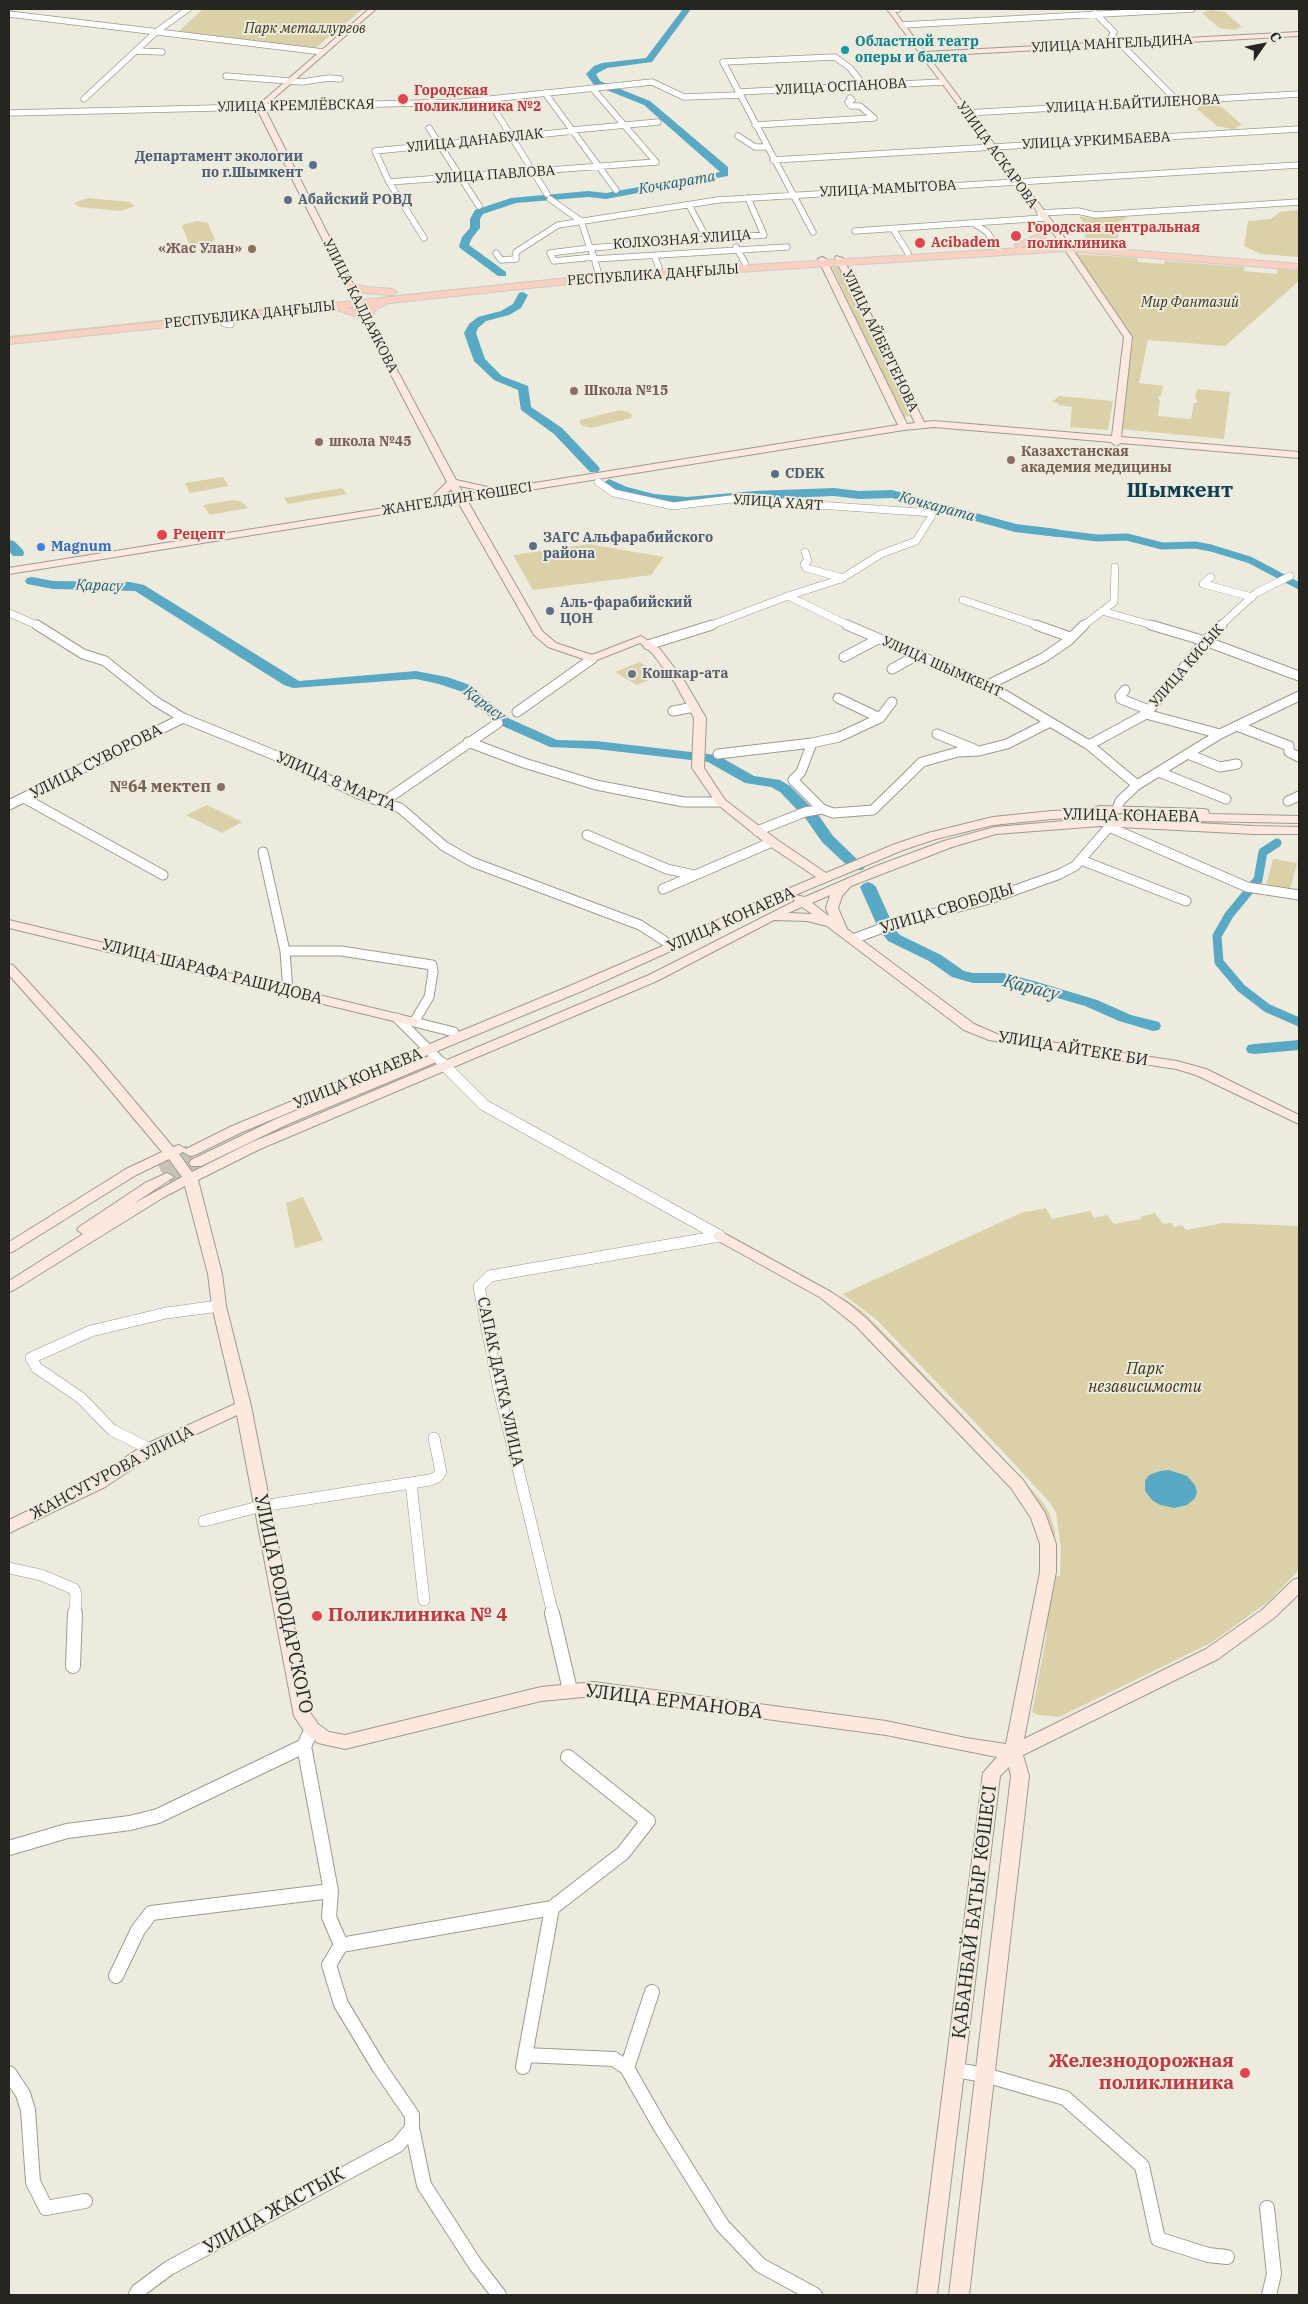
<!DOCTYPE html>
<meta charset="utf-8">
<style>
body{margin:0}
#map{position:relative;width:1308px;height:2304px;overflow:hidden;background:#edeade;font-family:"IBM Plex Serif",serif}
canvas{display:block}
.frame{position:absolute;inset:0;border:10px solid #262520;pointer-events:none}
.north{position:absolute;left:1238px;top:20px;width:50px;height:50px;-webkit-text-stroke:4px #edeade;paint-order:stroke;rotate:57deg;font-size:14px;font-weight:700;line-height:20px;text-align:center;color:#262520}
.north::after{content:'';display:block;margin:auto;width:18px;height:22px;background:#262520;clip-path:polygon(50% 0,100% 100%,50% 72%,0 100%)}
</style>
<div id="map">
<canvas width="1308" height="2304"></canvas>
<div class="frame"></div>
<div class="north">С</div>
</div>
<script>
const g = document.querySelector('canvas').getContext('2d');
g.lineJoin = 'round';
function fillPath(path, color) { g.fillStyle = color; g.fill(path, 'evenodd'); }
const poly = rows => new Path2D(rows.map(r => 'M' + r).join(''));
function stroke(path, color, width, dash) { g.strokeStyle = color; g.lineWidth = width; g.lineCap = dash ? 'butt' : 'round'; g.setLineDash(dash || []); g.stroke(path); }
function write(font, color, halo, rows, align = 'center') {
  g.font = font + ' "IBM Plex Serif",serif'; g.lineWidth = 4; g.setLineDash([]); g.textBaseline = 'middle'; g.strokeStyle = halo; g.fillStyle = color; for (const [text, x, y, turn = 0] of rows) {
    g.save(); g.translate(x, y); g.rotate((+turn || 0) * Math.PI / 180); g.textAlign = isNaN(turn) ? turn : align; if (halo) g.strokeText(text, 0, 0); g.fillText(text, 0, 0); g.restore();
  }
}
const green = poly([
 [203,9,363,9,313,50,179,31],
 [1211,10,1225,12,1242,27,1234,30,1219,28,1202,13],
 [1207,104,1222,107,1242,125,1233,129,1217,126,1197,109,1200,106],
 [88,198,130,202,135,206,121,211,79,207,74,203],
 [1299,210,1299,257,1261,254,1244,246,1248,221,1271,219,1280,212],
 [1127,214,1126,219,1113,224,1118,228,1118,243,1080,240,1086,237,1079,227,1083,227,1083,225,1087,223,1082,221,1079,216,1093,219,1092,215],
 [197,221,208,223,215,240,204,245,189,243,182,226,185,224],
 [1074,254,1137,258,1138,262,1164,264,1165,261,1244,267,1244,271,1277,274,1277,269,1299,271,1299,281,1225,346,1148,340,1139,383,1163,386,1161,396,1159,396,1158,399,1160,400,1158,416,1191,419,1194,403,1197,403,1197,399,1195,399,1197,389,1230,392,1224,439,1120,429,1133,339],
 [815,261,816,262,387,298,386,296,591,275],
 [832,267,838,267,911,416,903,417],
 [328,302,329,304,9,339,9,336],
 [1059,396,1113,401,1108,430,1070,427,1072,407,1058,405,1058,403,1052,402],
 [620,410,630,413,632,415,631,418,591,428,581,425,579,422,580,420],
 [223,477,229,486,190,493,185,483],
 [342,488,347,494,288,504,284,498],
 [233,500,242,502,248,508,210,515,203,505],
 [589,544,664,557,651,575,533,590,513,555],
 [640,662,659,676,637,685,615,672],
 [207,805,242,822,222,833,186,815],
 [1273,859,1297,863,1290,890,1266,886],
 [303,1197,323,1240,295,1248,286,1203],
 [1046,1208,1052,1219,1090,1211,1094,1218,1107,1215,1114,1224,1141,1219,1140,1217,1155,1213,1163,1224,1171,1223,1174,1227,1182,1225,1186,1230,1224,1223,1299,1226,1299,1570,1269,1601,1211,1643,1059,1717,1039,1715,1032,1712,1047,1633,1046,1625,1051,1529,1044,1511,1031,1491,858,1312,839,1295,862,1311,894,1343,975,1428,1041,1500,1049,1512,1055,1531,1056,1576,1060,1576,1061,1548,1056,1513,1050,1503,1009,1458,878,1321,843,1294,1021,1213]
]);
const water = poly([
 [1169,1470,1187,1476,1195,1485,1197,1492,1195,1498,1187,1505,1174,1508,1160,1505,1152,1500,1145,1491,1145,1481,1149,1475,1160,1471]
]);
const canalFar1 = poly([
 [1056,533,1097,538,1127,537,1162,546,1195,545,1211,548,1250,560,1299,586]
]);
const canal = poly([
 [1258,880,1229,915,1217,936,1219,962,1241,988,1267,1008,1299,1022],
 [1254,884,1258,880,1263,852,1277,843]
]);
const river = poly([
 [683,9,691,9,652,62,607,68,596,74,600,81,650,101,728,167,728,176,606,199,588,197,516,203,483,214,480,219,480,228,472,238,469,245,506,272,506,276,498,276,460,248,459,246,462,237,470,228,470,219,475,210,511,198,588,191,606,193,720,172,644,105,594,85,586,74,594,66,602,63,646,58,683,9],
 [523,292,528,295,521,308,509,315,486,321,478,328,476,333,485,359,502,376,528,386,531,407,562,428,598,466,600,469,598,472,590,472,554,434,521,410,518,390,494,380,474,361,464,333,469,324,478,317,501,311,513,304,519,293,523,292],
 [609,479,627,487,654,494,687,497,755,491,834,488,859,491,892,490,1016,524,1057,529,1063,533,1057,537,1015,532,892,498,859,499,834,496,755,499,687,505,654,502,619,493,605,486,603,483,609,479],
 [9,540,14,541,23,550,24,553,23,556,13,556,9,551,9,540],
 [32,577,53,581,130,582,144,585,299,681,416,671,447,677,470,685,508,718,557,740,596,741,717,755,754,776,780,780,790,786,817,813,833,836,865,867,862,870,852,870,822,842,806,819,780,792,771,787,745,783,708,762,596,749,550,747,498,724,460,691,439,684,416,679,293,688,284,685,135,591,53,589,27,584,25,581,27,578,32,577],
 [868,882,873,884,876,887,892,923,889,926,894,928,900,935,941,955,964,971,973,973,1003,973,1034,981,1097,1000,1131,1015,1159,1022,1161,1026,1159,1030,1153,1031,1119,1021,1085,1006,1023,988,1003,983,973,983,952,977,929,961,888,941,880,931,883,927,876,923,860,887,863,884,868,882],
 [1299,1040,1299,1050,1254,1054,1248,1053,1246,1049,1248,1045,1254,1044,1299,1040]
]);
const secondaryTunnel = poly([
 [159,1167,190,1152],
 [167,1177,196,1163]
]);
const streetFar4 = poly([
 [890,9,898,9],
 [1095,13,1114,32,1112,35,1177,101],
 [9,14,323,52],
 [902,25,1192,9],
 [137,51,162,52],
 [226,76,302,82,329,78,340,79],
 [593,89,656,162],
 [738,92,943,82],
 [545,93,616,190],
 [84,99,156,32,188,9],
 [488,99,547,194],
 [9,113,462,102,652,82,684,97,740,95],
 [966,113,1299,94],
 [755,125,874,118,860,106,851,106,848,102,852,100,850,98],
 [429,128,479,206],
 [573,130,658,122],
 [738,136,755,147,767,147],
 [773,160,1299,129],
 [389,182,656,162],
 [550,199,581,221,590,248,764,235,748,198],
 [689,205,707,239],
 [1040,213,1078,211,1095,215,1299,202],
 [973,223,987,232,998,248],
 [893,229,908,253],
 [855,231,1044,218],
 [813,232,723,62,835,57,850,68,865,87],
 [424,238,389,182,375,151,574,131],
 [736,247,745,263],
 [590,248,594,257,554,261,550,253,590,248],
 [496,253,501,260,516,259,516,252,558,225,718,200,1299,165],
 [654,255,659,268],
 [594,257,598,272],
 [594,259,787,247]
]);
const streetFar3 = poly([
 [224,318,224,323,230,324],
 [598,482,614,493,673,506,731,499,933,513],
 [805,552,808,561,804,564,806,568,843,578],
 [1211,577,1203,584,1252,597],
 [788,596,850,626],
 [963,600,1040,626],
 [1102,611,1155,626],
 [9,613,39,626],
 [709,626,788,596,841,579,881,554,916,541,936,509],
 [1083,626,1114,602,1115,567],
 [1220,626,1256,593,1290,576]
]);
const streetFar2 = poly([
 [37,625,83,654,105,661,155,701,183,718,289,761,359,794,400,808,444,846,472,862,640,925,666,942],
 [847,625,988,685,1089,745,1137,785],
 [1036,625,1070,637],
 [1151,625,1205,641,1299,676],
 [648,645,712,625],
 [844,657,878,639],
 [892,669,919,654],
 [988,685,1043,658,1068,641,1084,625],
 [1125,690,1120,696,1121,699,1149,710],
 [838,698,880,718],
 [892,702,880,718,839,737,812,743,801,772,793,780,822,809,833,813,873,810,922,762,958,752,979,751,1007,744,1050,722],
 [673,711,694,707],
 [517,712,592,659],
 [1146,714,1220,734],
 [1237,726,1289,746,1289,752,1299,757],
 [937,734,974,749],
 [468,742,524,763,596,785,684,802,721,802],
 [1089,745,1146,714,1205,641,1222,625],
 [718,754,812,743],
 [1188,754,1220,767,1237,764],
 [1159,772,1226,799],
 [24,798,163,875],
 [1288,801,1299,796],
 [383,802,498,723],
 [9,805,183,718],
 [1117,809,1120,801,1137,785,1220,734,1299,696],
 [757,831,805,812,822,809],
 [587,835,667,869,694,875],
 [263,852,285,951,288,991],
 [1081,860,1186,901],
 [663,889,772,842],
 [853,939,896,923,990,899,1060,874,1075,866,1109,827,1247,887,1299,895],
 [285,951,341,951,432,965,433,972,429,997,414,1022,454,1032],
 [397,1018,443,1064]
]);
const streetFar1 = poly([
 [442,1063,484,1105,720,1236],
 [150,1449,112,1430,81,1398,37,1368,31,1358,91,1331,166,1313,219,1306],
 [411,1483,424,1600],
 [204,1521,262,1506,430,1480,437,1477,441,1472,434,1438],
 [9,1568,41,1575,74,1589,76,1595,75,1614],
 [553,1614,499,1390,479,1287,490,1276,720,1236]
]);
const street = poly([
 [552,1613,570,1690],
 [73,1666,75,1613],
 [312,1729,304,1746,331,1891,329,1917,341,1945],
 [9,1848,67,1831,130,1823,158,1816,304,1746],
 [341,1945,552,1908,623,1853,648,1821,568,1757],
 [341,1945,329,1965,341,2004,379,2067,412,2115,412,2128,424,2185,475,2264,499,2295],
 [116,1976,138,1930,151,1913,331,1891],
 [652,1992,627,2068,660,2126,722,2225,760,2265,815,2295],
 [525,2055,614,2059,627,2068],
 [523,2067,552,1908],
 [955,2070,985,2075,1065,2098,1142,2166,1158,2239,1208,2255,1227,2257],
 [9,2073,23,2094,28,2110,33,2182,46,2208,85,2201],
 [1267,2208,1274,2274,1269,2295],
 [136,2295,138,2291,169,2268,398,2145,412,2128]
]);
const secondary = poly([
 [9,9,13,9,9,12,9,9],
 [369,9,376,9,264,107,381,340,456,480,497,489,898,425,818,259,822,257,826,259,907,424,915,423,835,258,836,256,843,258,924,422,934,421,1112,436,1124,337,1061,244,887,9,893,9,925,52,1299,32,1299,36,928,56,1067,241,1132,337,1121,437,1299,452,1299,458,1121,443,1116,446,1111,442,934,427,904,430,467,500,542,631,556,643,592,655,641,636,660,649,685,682,706,718,704,768,725,800,776,839,826,873,895,844,928,833,993,817,1052,811,1095,810,1096,807,1100,806,1204,809,1208,810,1209,814,1299,816,1299,823,1194,821,1190,819,1189,815,1116,813,1110,816,1052,819,993,825,936,839,903,850,795,895,805,897,879,865,944,841,995,827,1100,818,1254,826,1299,827,1299,834,1254,834,1100,826,996,834,952,847,851,886,842,896,838,908,847,929,974,1024,997,1034,1177,1061,1206,1069,1299,1115,1299,1124,1196,1075,1176,1069,989,1040,964,1030,827,926,807,921,774,920,657,981,260,1149,198,1180,222,1274,226,1306,251,1406,311,1714,318,1724,329,1732,345,1735,541,1687,594,1682,886,1721,966,1738,1006,1744,1040,1572,1040,1544,1031,1518,1011,1488,856,1326,821,1298,715,1239,713,1236,715,1233,720,1231,831,1292,849,1304,866,1318,1023,1480,1045,1513,1056,1544,1056,1572,1024,1739,1206,1649,1262,1610,1293,1580,1299,1578,1299,1594,1274,1618,1218,1659,1023,1755,1029,1776,969,2295,949,2295,1011,1776,1009,1767,1000,1776,937,2295,917,2295,983,1773,997,1757,886,1735,594,1696,541,1701,345,1749,318,1743,306,1734,294,1716,237,1415,156,1453,105,1487,9,1533,9,1520,93,1479,144,1445,235,1404,212,1306,208,1274,185,1186,164,1197,14,1290,9,1292,9,1281,83,1234,77,1230,79,1227,145,1183,167,1173,174,1177,133,1204,182,1177,169,1159,136,1175,14,1251,9,1253,9,1242,126,1169,162,1152,90,1066,9,975,9,964,13,965,100,1060,173,1147,179,1145,186,1149,232,1126,572,985,679,939,738,910,816,877,768,845,717,804,692,768,694,718,675,683,652,653,640,643,592,662,548,647,534,635,458,502,9,574,9,568,428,501,447,482,373,340,256,107,369,9],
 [459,486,485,491,464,495,459,486],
 [451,489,455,496,441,499,451,489],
 [830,895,826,908,829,916,812,903,830,895],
 [793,896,792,898,795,901,649,975,250,1143,192,1172,179,1154,183,1152,190,1156,195,1155,242,1132,582,991,793,896],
 [802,907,812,914,788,913,802,907],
 [9,920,414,1018,420,1022,414,1026,9,928,9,920],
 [429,1056,436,1060,434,1063,288,1124,201,1166,191,1166,189,1163,191,1160,278,1118,429,1056]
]);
const primary = poly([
 [1050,224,1055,227,1045,238,1019,248,1014,245,1039,234,1050,224],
 [1067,245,1299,264,1299,270,1067,251,596,281,389,303,376,309,371,319,367,320,334,309,9,344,9,338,596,275,1067,245],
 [368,305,364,313,346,308,368,305],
 [350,283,366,287,392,289,397,292,392,295,366,293,346,288,345,286,350,283]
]);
const markers = [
 [845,50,5,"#0f9aa8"],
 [403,99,6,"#e0444e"],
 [313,165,5,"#5c6f8a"],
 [288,200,5,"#5c6f8a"],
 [1016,236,6,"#e0444e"],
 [920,243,6,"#e0444e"],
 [252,249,5,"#8d6e63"],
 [574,391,5,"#8d6e63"],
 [319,442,5,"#8d6e63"],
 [1011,460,5,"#8d6e63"],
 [775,474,5,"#5c6f8a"],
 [162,535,6,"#e0444e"],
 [533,546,5,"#5c6f8a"],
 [41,547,5,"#3f7fe0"],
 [550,611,5,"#5c6f8a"],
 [632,674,5,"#6b7280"],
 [221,787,5,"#8d6e63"],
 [317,1616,6,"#e0444e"],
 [1245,2073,6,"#e0444e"]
];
const farParknames = [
 ["Парк металлургов",305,29],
 ["Мир Фантазий",1190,303]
];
const farCulturenames = [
 ["Областной театр",855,42],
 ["оперы и балета",855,58]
];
const farStreetnames = [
 ["УЛИЦА МАНГЕЛЬДИНА",1112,44,-3],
 ["УЛИЦА ОСПАНОВА",841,87,-3],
 ["УЛИЦА Н.БАЙТИЛЕНОВА",1133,104,-3],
 ["УЛИЦА КРЕМЛЁВСКАЯ",296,106,-1],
 ["УЛИЦА ДАНАБУЛАК",475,141,-6],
 ["УЛИЦА УРКИМБАЕВА",1096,141,-3],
 ["УЛИЦА АСКАРОВА",997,155,54],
 ["УЛИЦА ПАВЛОВА",495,175,-4],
 ["УЛИЦА МАМЫТОВА",888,189,-3],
 ["КОЛХОЗНАЯ УЛИЦА",682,240,-4],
 ["РЕСПУБЛИКА ДАҢҒЫЛЫ",653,275,-4],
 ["УЛИЦА КАЛДАЯКОВА",360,306,63],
 ["РЕСПУБЛИКА ДАҢҒЫЛЫ",250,315,-6],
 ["УЛИЦА АЙБЕРГЕНОВА",880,341,64],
 ["ЖАНГЕЛДИН КӨШЕСІ",457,499,-9],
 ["УЛИЦА ХАЯТ",778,503,4],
 ["УЛИЦА КИСЫК",1187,666,-49],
 ["УЛИЦА ШЫМКЕНТ",942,667,24]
];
const farHealthnames = [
 ["Городская",414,91],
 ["поликлиника №2",414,107],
 ["Городская центральная",1027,228],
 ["поликлиника",1027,244],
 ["Acibadem",931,243],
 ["Рецепт",173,535]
];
const farServicenames = [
 ["Департамент экологии",303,157,"right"],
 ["по г.Шымкент",303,173,"right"],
 ["Абайский РОВД",298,200],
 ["CDEK",785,474],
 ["ЗАГС Альфарабийского",543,538],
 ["района",543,554],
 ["Аль-фарабийский",560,603],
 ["ЦОН",560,619]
];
const farEducationnames = [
 ["«Жас Улан»",242,249,"right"],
 ["Школа №15",584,391],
 ["школа №45",329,442],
 ["Казахстанская",1021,452],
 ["академия медицины",1021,468]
];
const farShopnames = [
 ["Magnum",51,547]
];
const farWorshipnames = [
 ["Кошкар-ата",642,674]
];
const farWaternames = [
 ["Кочкарата",677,183,-10],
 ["Кочкарата",937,507,15],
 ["Қарасу",99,586,2],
 ["Қарасу",484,704,37]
];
const streetNames = [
 ["УЛИЦА СУВОРОВА",96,762,-27],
 ["УЛИЦА 8 МАРТА",336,782,23],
 ["УЛИЦА КОНАЕВА",1131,816,1],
 ["УЛИЦА СВОБОДЫ",947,909,-17],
 ["УЛИЦА КОНАЕВА",731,920,-24],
 ["УЛИЦА ШАРАФА РАШИДОВА",212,972,14],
 ["УЛИЦА АЙТЕКЕ БИ",1073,1049,9],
 ["УЛИЦА КОНАЕВА",358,1079,-22],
 ["САПАК ДАТКА УЛИЦА",500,1382,78],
 ["ЖАНСУГУРОВА УЛИЦА",112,1473,-28]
];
const educationNames = [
 ["№64 мектеп",211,787]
];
const parkNames = [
 ["Парк",1145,1369],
 ["независимости",1145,1387]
];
const waterNames = [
 ["Қарасу",1031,988,15]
];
const nearStreetnames = [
 ["УЛИЦА ВОЛОДАРСКОГО",283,1604,78],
 ["УЛИЦА ЕРМАНОВА",674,1702,7],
 ["ҚАБАНБАЙ БАТЫР КӨШЕСІ",975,1912,-83],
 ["УЛИЦА ЖАСТЫК",274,2211,-29]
];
const nearHealthnames = [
 ["Поликлиника № 4",328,1616],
 ["Железнодорожная",1234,2062,"right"],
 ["поликлиника",1234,2084,"right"]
];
const farTownnames = [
 ["Шымкент",1180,491]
];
fillPath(green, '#dad1a9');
fillPath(water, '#59a9c4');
stroke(canalFar1, '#59a9c4', 7);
stroke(canal, '#59a9c4', 9);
fillPath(river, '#59a9c4');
stroke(secondaryTunnel, '#c5c3b8', 15, [15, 8]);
stroke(streetFar4, '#9d9a8e', 7);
stroke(streetFar3, '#9d9a8e', 8);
stroke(streetFar2, '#9d9a8e', 11);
stroke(streetFar1, '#9d9a8e', 12);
stroke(street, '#9d9a8e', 16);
stroke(secondary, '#9d9a8e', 2);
stroke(primary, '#cbcbc9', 2);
stroke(streetFar4, '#fff', 5.5);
stroke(streetFar3, '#fff', 7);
stroke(streetFar2, '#fff', 9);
stroke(streetFar1, '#fff', 11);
stroke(street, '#fff', 14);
fillPath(secondary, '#fde8e0');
fillPath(primary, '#fad0c1');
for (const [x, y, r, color] of markers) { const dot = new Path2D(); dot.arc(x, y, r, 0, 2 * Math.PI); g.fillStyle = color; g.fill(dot); stroke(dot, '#edeade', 2); }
write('italic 14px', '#3b3416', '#edeade', farParknames);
write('bold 14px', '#0d838f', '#edeade', farCulturenames, 'left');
write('14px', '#262520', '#edeade', farStreetnames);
write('bold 14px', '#be3a42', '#edeade', farHealthnames, 'left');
write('bold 14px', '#4e5e75', '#edeade', farServicenames, 'left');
write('bold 14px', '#785e54', '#edeade', farEducationnames, 'left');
write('bold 14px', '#366cbe', '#edeade', farShopnames, 'left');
write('bold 14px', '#5b616d', '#edeade', farWorshipnames, 'left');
write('italic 15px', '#1f5e73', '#edeade', farWaternames);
write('16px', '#262520', '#edeade', streetNames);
write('bold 16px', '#785e54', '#edeade', educationNames, 'right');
write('italic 16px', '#3b3416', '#edeade', parkNames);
write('italic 18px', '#1f5e73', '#edeade', waterNames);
write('19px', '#262520', '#edeade', nearStreetnames);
write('bold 19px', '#be3a42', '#edeade', nearHealthnames, 'left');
write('bold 21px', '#0f3f52', '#edeade', farTownnames);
</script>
